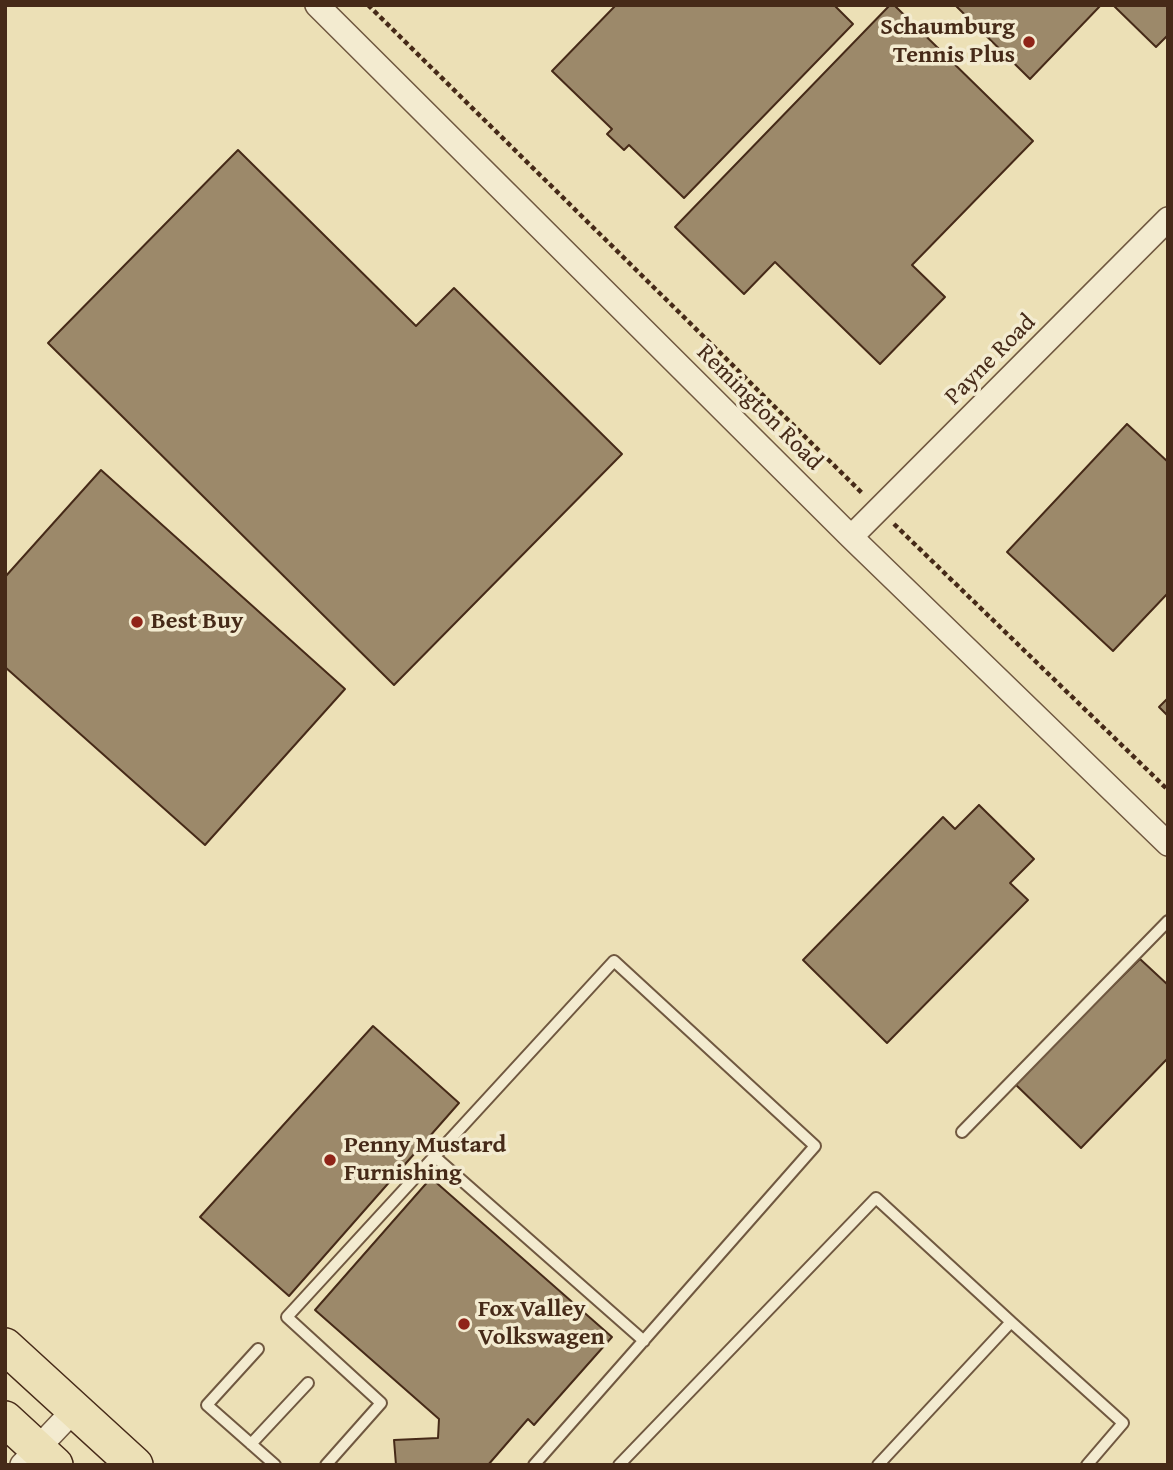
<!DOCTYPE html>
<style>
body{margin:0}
#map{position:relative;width:1173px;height:1470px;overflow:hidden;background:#ece0b6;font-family:"Gentium Book Plus",serif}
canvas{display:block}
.frame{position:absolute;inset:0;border:7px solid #462a18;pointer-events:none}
</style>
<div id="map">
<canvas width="1173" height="1470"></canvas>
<div class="frame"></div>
</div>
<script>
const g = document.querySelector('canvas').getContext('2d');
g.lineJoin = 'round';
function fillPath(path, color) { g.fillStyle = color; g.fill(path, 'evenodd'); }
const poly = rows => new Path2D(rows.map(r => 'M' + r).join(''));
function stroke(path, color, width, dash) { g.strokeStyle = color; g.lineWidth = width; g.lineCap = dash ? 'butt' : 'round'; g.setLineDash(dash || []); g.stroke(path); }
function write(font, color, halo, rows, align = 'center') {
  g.font = font + ' "Gentium Book Plus",serif'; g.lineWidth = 7; g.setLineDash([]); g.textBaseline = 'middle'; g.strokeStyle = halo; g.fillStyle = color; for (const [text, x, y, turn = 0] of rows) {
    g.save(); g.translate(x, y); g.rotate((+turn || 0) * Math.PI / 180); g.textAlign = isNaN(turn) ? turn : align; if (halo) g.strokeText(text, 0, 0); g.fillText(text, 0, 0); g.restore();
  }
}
const building = poly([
 [616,5,834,5,853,24,684,198,629,145,624,150,607,134,612,129,552,71,616,5],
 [890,5,894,5,1033,141,912,265,945,297,880,364,775,262,744,294,675,227,890,5],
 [955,5,1101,5,1030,79,955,5],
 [1113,5,1168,5,1168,35,1156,47,1113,5],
 [238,150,416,326,454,288,622,454,394,685,48,343,238,150],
 [1127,424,1168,462,1168,593,1113,651,1007,552,1127,424],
 [101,470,345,689,205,845,5,667,5,577,101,470],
 [1168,698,1168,716,1159,707,1168,698],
 [979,805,1034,859,1010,883,1028,900,887,1043,803,960,943,817,955,829,979,805],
 [1140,959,1168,985,1168,1058,1081,1148,1014,1083,1140,959],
 [373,1026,459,1103,289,1296,200,1217,373,1026],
 [431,1178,612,1337,534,1425,528,1419,488,1465,396,1465,394,1440,438,1438,439,1419,315,1310,431,1178]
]);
const path = poly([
 [368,5,863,494],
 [894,524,1168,790]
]);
const service = poly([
 [962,1132,1168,921],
 [434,1156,644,1341],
 [258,1349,207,1405,275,1465],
 [251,1444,308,1383],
 [326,1465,381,1403,287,1317,614,961,815,1146,534,1465],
 [619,1465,876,1198,1011,1322],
 [878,1465,1011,1322,1123,1423,1087,1465]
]);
const minor = poly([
 [317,5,851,537,1168,844],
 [851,537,1168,219],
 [22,1465,74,1410]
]);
const primary = poly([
 [5,1346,135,1465],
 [5,1419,55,1465]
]);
const markers = [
 [1029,42,7,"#8f2418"],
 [137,622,7,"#8f2418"],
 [330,1160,7,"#8f2418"],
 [464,1324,7,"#8f2418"]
];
const poiNames = [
 ["Schaumburg",1015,28,"right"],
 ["Tennis Plus",1015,56,"right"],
 ["Best Buy",151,622],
 ["Penny Mustard",344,1146],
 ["Furnishing",344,1174],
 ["Fox Valley",478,1310],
 ["Volkswagen",478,1338]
];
const streetNames = [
 ["Payne Road",991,360,-45],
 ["Remington Road",759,408,45]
];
fillPath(building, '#9c896a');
stroke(building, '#462a18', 2);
stroke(service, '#705840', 14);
stroke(minor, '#705840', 26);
stroke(primary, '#462a18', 38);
stroke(path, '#462a18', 4.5, [5, 3.5]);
stroke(service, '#f3ebd0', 10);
stroke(minor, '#f3ebd0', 23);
stroke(primary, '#ece0b6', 35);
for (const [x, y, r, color] of markers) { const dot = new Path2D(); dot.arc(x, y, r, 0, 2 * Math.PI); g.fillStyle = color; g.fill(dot); stroke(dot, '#f3ebd0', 2.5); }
write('bold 24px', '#462a18', '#f3ebd0', poiNames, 'left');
write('24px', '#462a18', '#f3ebd0', streetNames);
</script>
